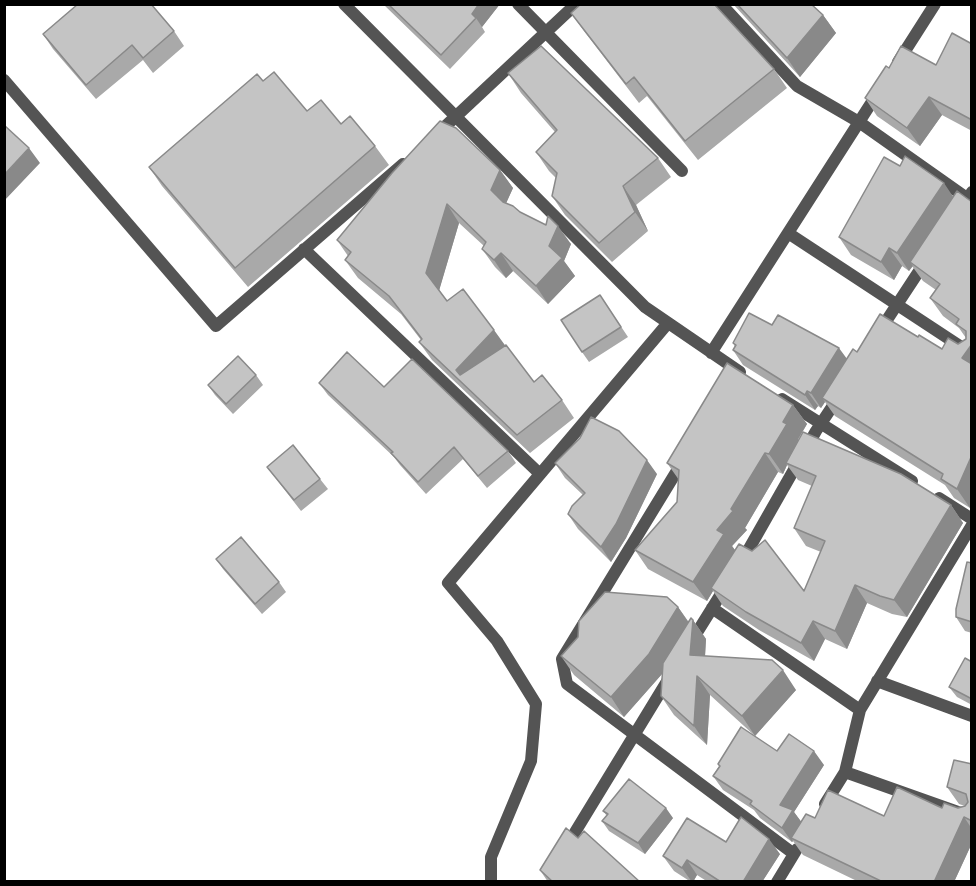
<!DOCTYPE html>
<style>
body{margin:0}
#map{position:relative;width:976px;height:886px;overflow:hidden;background:#fff;font-family:Montserrat,sans-serif}
canvas{display:block}
.frame{position:absolute;inset:0;border:6px solid #000;pointer-events:none}
</style>
<div id="map">
<canvas width="976" height="886"></canvas>
<div class="frame"></div>
</div>
<script>
const g = document.querySelector('canvas').getContext('2d');
g.lineJoin = 'round';
const poly = rows => new Path2D(rows.map(r => 'M' + r).join(''));
function stroke(path, color, width, dash) { g.strokeStyle = color; g.lineWidth = width; g.lineCap = dash ? 'butt' : 'round'; g.setLineDash(dash || []); g.stroke(path); }
function fillPath(path, color) { g.fillStyle = color; g.fill(path, 'evenodd'); }
const street = poly([
 [344,4,645,307,740,372],
 [518,4,682,171],
 [721,4,797,86,859,122,971,201],
 [898,62,935,4],
 [4,80,216,326,403,164],
 [436,135,576,4],
 [958,212,972,192],
 [788,233,972,354],
 [304,249,540,474],
 [879,332,925,262],
 [711,353,877,94],
 [782,399,912,481],
 [683,461,562,659,567,684,794,854],
 [939,498,972,519],
 [742,561,816,431,838,398],
 [712,608,860,710],
 [691,642,726,586],
 [877,681,972,716],
 [845,772,972,817],
 [825,804,845,772,860,710,972,525],
 [566,847,669,678],
 [491,882,491,857,531,761,536,704,497,641,448,583,668,323],
 [777,882,797,849]
]);
const wall = poly([
 [383,4,500,4,482,27,485,32,450,69],
 [733,4,811,4,823,15,836,33,800,77],
 [571,13,774,69,787,88,698,160,647,96,639,103,584,31],
 [174,31,184,46,153,73,143,60,96,99,53,49,43,34],
 [972,44,972,131,942,115,920,146,877,116,865,98,889,68,936,65],
 [508,73,658,158,671,177,636,205,648,231,612,262,565,215,552,196,556,178,549,171,536,152,555,132,521,93],
 [263,81,307,111,341,124,375,146,389,165,248,287,162,186,149,167],
 [500,170,513,188,506,203,571,244,564,261,575,276,548,304,513,271,506,278,495,267,482,249,484,246,459,223,439,290,447,301,505,346,534,382,562,400,574,418,530,453,432,360,419,342,421,340,401,314,358,278,345,260,348,256,337,240],
 [953,197,972,202,972,504,970,508,954,498,945,485,835,416,825,402,821,408,818,406,815,410,743,365,733,350,735,347,733,343,772,325,847,359,857,352,918,337,942,349,958,344,966,339,966,338,959,328,943,316,930,298,936,290,923,281,912,266,909,271,902,266,894,280,851,255,839,237],
 [600,295,628,337,589,362,582,352],
 [256,375,263,385,233,414,215,395,208,385],
 [319,383,384,387,508,451,516,463,487,488,463,459,426,494,400,465,394,457,328,395],
 [793,405,807,424,798,440,951,505,963,523,907,617,892,614,867,603,847,649,825,639,814,661,759,630,723,606,713,591,707,601,648,569,635,550,677,502,679,480,667,463],
 [787,465,798,480,812,486,794,528,806,546,821,552,804,591,735,550,732,546,747,530,745,528,778,472,783,474],
 [555,463,657,474,626,538,611,562,578,529,568,514,583,495,565,478],
 [267,467,320,479,328,489,301,511],
 [216,559,279,582,286,592,262,614,223,569],
 [972,563,972,633,965,631,956,617],
 [678,607,688,621,693,620,706,639,705,656,796,690,755,736,710,695,707,745,674,715,661,696,662,674,624,717,574,675,561,656],
 [972,662,972,705,957,697,949,687],
 [777,751,824,765,794,812,801,822,815,818,884,816,965,806,959,804,947,787,972,764,972,843,954,882,859,882,803,855,793,841,792,842,760,818,754,810,723,790,713,776,719,766,718,764],
 [603,811,673,818,645,854,609,831,602,821,607,816],
 [578,838,640,882,548,882,540,870],
 [726,842,780,854,762,882,708,882,697,875,693,882,691,882,674,871,663,856]
]);
const shadedWall = poly([
 [479,4,500,4,482,27,476,18,472,14],
 [823,15,836,33,800,77,787,58],
 [929,97,942,115,920,146,907,128],
 [29,148,40,163,4,201,4,175],
 [500,170,513,188,504,208,491,190],
 [944,183,956,201,910,262,913,266,909,271,897,253],
 [623,186,636,205,648,231,635,212],
 [447,204,459,223,439,291,426,273],
 [558,226,571,244,564,261,575,276,548,304,536,286,549,246],
 [889,248,902,266,894,280,881,262],
 [501,253,513,271,506,278,494,260],
 [494,330,507,348,469,388,456,370],
 [972,344,972,372,962,358],
 [839,348,850,363,822,398,825,402,821,408,811,393],
 [807,391,818,406,815,410,805,395],
 [793,405,807,424,798,439,800,443,786,463,787,465,783,474,769,454,783,422],
 [765,453,778,472,745,528,747,530,732,546,737,553,711,588,713,591,707,601,693,582,717,530,731,509],
 [972,455,972,504,970,508,957,489],
 [647,460,657,474,626,538,611,562,601,547],
 [951,505,963,523,907,617,894,600],
 [855,585,867,603,847,649,835,631],
 [678,607,691,626,662,674,624,717,611,697],
 [693,620,706,639,704,674,690,655],
 [813,621,825,639,814,661,801,643],
 [783,670,796,690,755,736,742,716],
 [697,676,710,695,707,745,694,726],
 [814,751,824,765,794,812,803,824,791,838,793,841,792,842,782,828,780,805],
 [666,808,673,818,645,854,638,843],
 [964,817,972,829,972,843,954,882,934,882],
 [769,839,780,854,762,882,743,882],
 [687,860,697,875,693,882,692,882,682,868]
]);
const building = poly([
 [78,4,151,4,174,31,143,58,132,45,86,85,43,34,78,4],
 [388,4,479,4,472,14,476,18,441,55,388,4],
 [581,4,714,4,774,69,685,141,634,77,626,84,571,13,581,4],
 [737,4,811,4,823,15,787,58,737,4],
 [952,33,972,44,972,120,929,97,907,128,865,98,886,66,889,68,901,46,936,65,952,33],
 [541,46,658,158,623,186,635,212,599,243,552,196,557,173,536,152,557,130,508,73,541,46],
 [274,72,307,111,321,100,341,124,350,116,375,146,235,268,149,167,257,74,263,81,274,72],
 [440,121,456,128,500,170,491,190,503,202,513,206,520,212,546,225,548,216,558,226,549,246,562,258,536,286,501,253,494,260,482,249,486,242,447,204,426,273,447,301,463,289,494,330,456,370,460,375,506,345,534,382,542,375,562,400,517,435,419,342,422,339,389,296,345,260,351,252,337,240,392,173,440,121],
 [4,125,29,148,4,175,4,125],
 [905,156,944,183,897,253,889,248,881,262,839,237,884,157,900,166,905,156],
 [957,191,972,202,972,344,962,358,972,364,972,455,957,489,941,479,943,474,822,398,853,349,857,352,880,314,918,337,919,335,942,349,948,338,958,344,966,339,966,331,956,324,959,319,930,298,940,284,910,262,957,191],
 [600,295,621,327,582,352,561,320,600,295],
 [749,313,772,325,778,315,839,348,811,393,807,391,805,395,733,350,736,345,733,343,749,313],
 [347,352,384,387,412,359,508,451,478,476,454,447,418,482,391,453,393,452,319,383,347,352],
 [238,356,256,375,226,404,208,385,238,356],
 [727,363,793,405,783,422,787,424,769,454,765,453,731,509,733,511,717,530,724,534,693,582,635,550,677,502,679,470,667,463,727,363],
 [591,417,619,431,647,460,616,524,601,547,568,514,572,506,585,493,555,463,580,438,591,417],
 [803,432,901,474,951,505,894,600,880,596,855,585,835,631,813,621,801,643,746,612,711,588,739,544,752,551,765,540,804,591,825,541,794,528,816,476,786,463,803,432],
 [293,445,320,479,294,500,267,467,293,445],
 [241,537,279,582,255,604,216,559,241,537],
 [967,562,972,563,972,622,956,617,956,609,967,562],
 [605,592,667,597,678,607,649,654,611,697,561,656,578,637,579,621,605,592],
 [691,618,693,620,690,655,772,660,783,670,742,716,697,676,694,726,661,696,663,663,691,618],
 [965,658,972,662,972,699,949,687,965,658],
 [741,727,777,751,789,734,814,751,780,805,793,810,782,828,750,804,752,801,713,776,720,766,718,764,741,727],
 [954,760,972,764,972,821,964,817,934,882,883,882,791,838,806,814,815,818,828,790,884,816,897,787,942,808,944,803,958,808,965,806,968,802,966,794,947,787,954,760],
 [629,779,666,808,638,843,602,821,608,814,603,811,629,779],
 [741,817,769,839,743,882,721,882,687,860,682,868,663,856,687,818,726,842,741,817],
 [566,828,578,838,584,831,640,882,553,882,540,870,566,828]
]);
stroke(street, '#545454', 12);
fillPath(wall, '#a9a9a9');
fillPath(shadedWall, '#898989');
fillPath(building, '#c4c4c4');
stroke(building, '#898989', 1.5);
</script>
